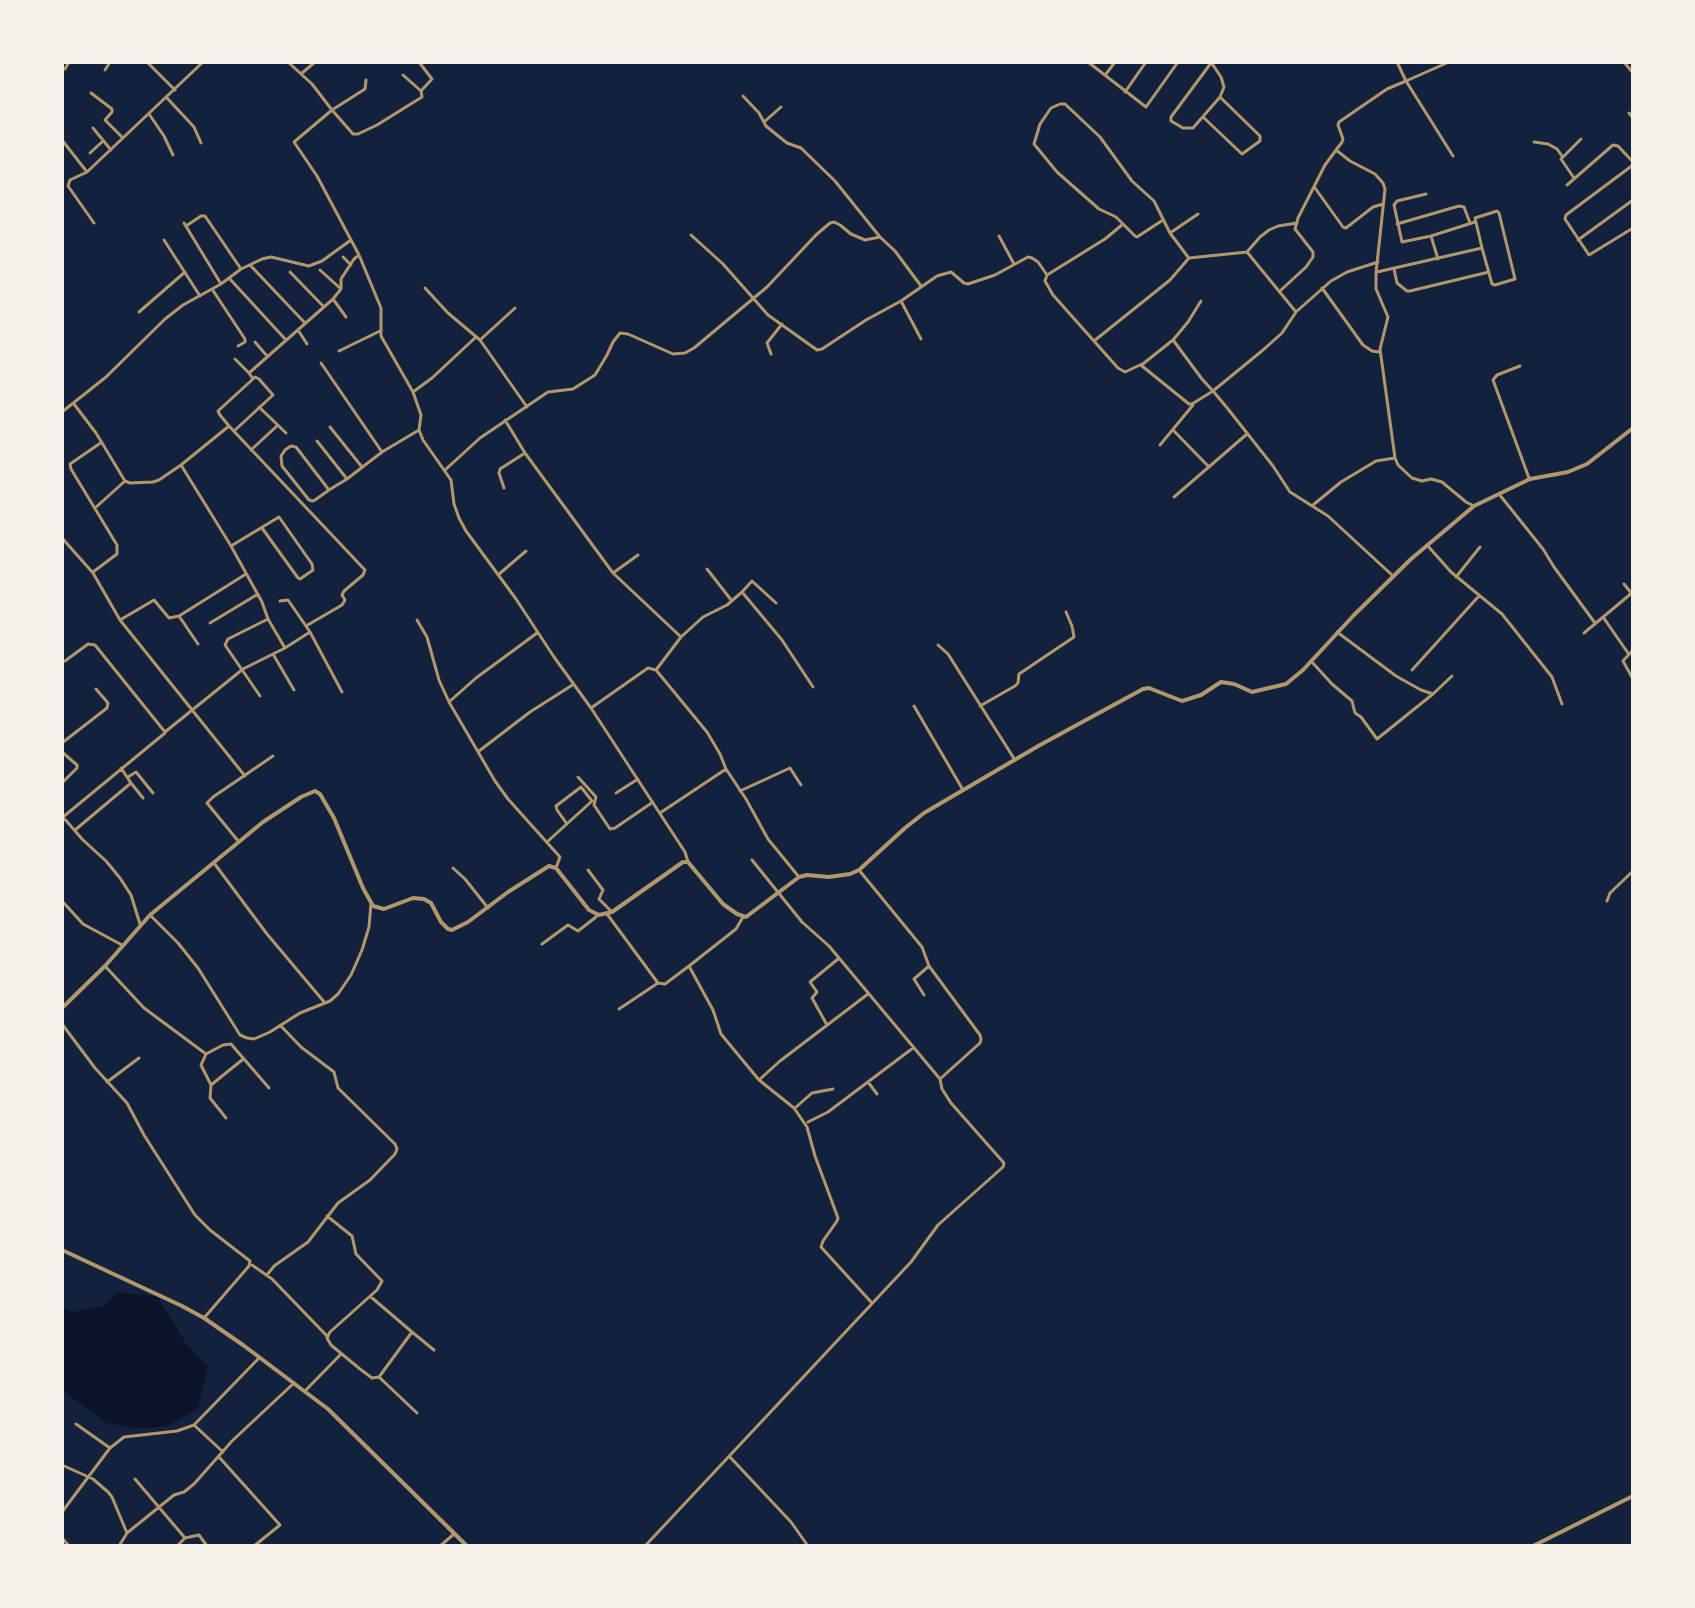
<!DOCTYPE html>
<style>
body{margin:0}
#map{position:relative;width:1695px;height:1608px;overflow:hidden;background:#14213d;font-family:Helvetica,sans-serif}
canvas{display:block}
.frame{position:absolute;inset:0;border:64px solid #f6f1e7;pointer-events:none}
</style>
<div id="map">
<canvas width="1695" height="1608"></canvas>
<div class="frame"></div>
</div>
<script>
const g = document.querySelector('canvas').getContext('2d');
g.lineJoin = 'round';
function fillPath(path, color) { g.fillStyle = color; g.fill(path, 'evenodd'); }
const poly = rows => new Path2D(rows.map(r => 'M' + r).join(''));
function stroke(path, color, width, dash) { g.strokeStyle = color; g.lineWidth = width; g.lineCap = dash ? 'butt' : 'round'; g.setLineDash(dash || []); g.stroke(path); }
const water = poly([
 [117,1293,157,1296,187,1345,208,1367,198,1408,168,1426,141,1429,106,1423,62,1390,62,1307,72,1312,104,1306]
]);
const minor = poly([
 [147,62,175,90],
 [288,62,312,84,332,110,294,142,317,176,359,255,381,308,381,336,413,392,421,415,419,430,423,440,451,480,454,504,459,518,466,531,516,599,554,657,591,708,685,852,688,862],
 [419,62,432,79,421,91],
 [1088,62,1146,107,1178,62],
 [1211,62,1221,77,1224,87,1220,97,1193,128,1183,128,1171,121,1171,117,1211,63],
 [1449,62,1406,81,1453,156],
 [1624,62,1633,73],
 [65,69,69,62],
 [105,70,110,62],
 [302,73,315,62],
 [1106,74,1115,62],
 [366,80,365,89,332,110,353,134,358,134,377,125,422,97,421,91,403,75],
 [1125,92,1146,62],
 [91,93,112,109,112,112,105,120,122,137],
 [743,96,759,113,766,126,772,131,787,143,801,148,835,181,880,237,895,251,921,286],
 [167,98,194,127,201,143],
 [1629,113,1633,118],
 [149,114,164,136,173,155],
 [1203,117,1242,154,1260,141,1260,136,1220,97],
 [764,122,781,107],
 [93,128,111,150],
 [62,140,87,172],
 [1534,142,1548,144,1557,149,1562,156],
 [1336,150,1350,161,1375,174,1383,183,1385,189,1376,273,1376,289,1388,317,1380,349,1395,458,1398,465,1412,478,1422,481,1431,479,1442,482,1466,502,1474,506],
 [90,153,103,141],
 [1633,165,1566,215,1565,219,1589,255,1633,228],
 [1574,178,1561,159,1581,139],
 [1567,185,1613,145,1618,146,1633,162],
 [1315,188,1343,227,1346,228,1373,207,1383,204],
 [1426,194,1397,201,1394,205,1402,242,1431,236,1475,222],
 [1163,220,1137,237,1135,236,1116,217,1099,209,1057,172,1034,144,1040,124,1051,108,1060,104,1065,104,1100,137,1132,181,1154,201,1170,233,1188,257],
 [94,223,68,186,70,180,87,172,203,62],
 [184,223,221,284],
 [1397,224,1459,206,1464,207,1470,223],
 [186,226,201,216,205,216,241,269],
 [1170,233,1198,214],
 [691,235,723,264,768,315,817,350,822,349,866,320,901,301,937,276,951,272,964,283,968,284,995,275,1028,257,1032,258,1038,262,1047,275,1045,281,1053,295,1118,368,1125,372,1142,364],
 [999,236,1014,264],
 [1431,236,1438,259],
 [164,240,200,296],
 [1578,240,1633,200],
 [1247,252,1260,237,1269,230,1278,226,1297,223],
 [343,257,351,265],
 [1189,258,1247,252,1296,312,1282,333,1263,350,1213,391,1192,404,1189,404,1142,366,1144,363,1173,340,1202,379,1213,391,1228,409,1273,466,1290,492,1328,516,1392,575],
 [250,265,305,323],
 [1394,269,1397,283,1407,291,1410,291,1489,272],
 [320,270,341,289],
 [290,272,324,307],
 [1377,272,1482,248,1492,284,1495,285,1515,279,1499,213,1497,211,1475,218,1482,248],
 [1047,275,1105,239,1123,224],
 [229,278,286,340],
 [425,288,448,313,480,340,527,407],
 [1322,288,1363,345,1372,351,1379,352],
 [212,289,245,339,245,342,238,346],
 [1280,291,1306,267,1313,257,1313,252,1295,229,1298,218,1325,165,1342,142,1343,139,1338,125,1339,122,1387,89,1406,81,1397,62],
 [333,299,346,317],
 [901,301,921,339],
 [1297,311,1331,281,1347,272,1378,262],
 [139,312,185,272],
 [298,330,307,344],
 [480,340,515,308],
 [1173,340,1188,322,1201,301],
 [1094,341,1170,280,1189,258],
 [255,342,267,356],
 [339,351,380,331],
 [771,354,767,343,782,324],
 [235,359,249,373],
 [321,363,382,452],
 [1520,366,1497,375,1493,380,1529,478],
 [413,392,432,378,476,337],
 [74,404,96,433,125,481,130,483,153,482,159,480,181,465,229,426,365,570,363,575,344,591,342,595,345,600,342,605,306,626,310,632],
 [259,407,286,433],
 [62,412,106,377,165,319,183,305,221,284,241,269,262,259,271,257,309,266,322,261,351,240],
 [505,420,525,453,613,573,681,637,656,670,648,668,591,708],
 [229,426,220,415,218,411,253,379,249,373,333,299,341,289,341,279,354,259,359,255],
 [330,427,362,467],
 [1173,430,1209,467],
 [234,431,273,395,259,379,255,377,253,379],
 [317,441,347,479],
 [1160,445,1193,405],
 [251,450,278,425],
 [181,465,231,546,262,602,268,619,285,648],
 [445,470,480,438,548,392,573,389,595,375,607,355,613,342,620,333,628,334,673,354,685,353,694,348,767,287,816,235,830,223,834,222,840,225,851,234,865,240,880,237],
 [504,488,499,473,500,469,525,453],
 [329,490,296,447,291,446,285,450,281,456,282,466,309,500,313,501,315,500,329,490,347,479,382,452,419,430],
 [1499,494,1543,549,1554,567,1595,623],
 [1174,497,1247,434],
 [1313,505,1341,482,1376,461,1395,458],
 [95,508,125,481],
 [62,538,93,573,120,620,245,776],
 [1427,545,1451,572,1502,614,1552,677,1562,704],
 [231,546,279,517,312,564,313,570,300,579,298,578,262,528],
 [707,569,732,601],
 [93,572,117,554,117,545,71,469,70,464,102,442],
 [613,573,638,555],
 [498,575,526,551],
 [1456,577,1480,547],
 [1624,584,1632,594],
 [742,592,752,581,776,603],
 [280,601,288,600,306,626],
 [1603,617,1628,653],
 [120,620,154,600,169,618,179,616],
 [417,620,427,637,439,680,449,702,495,781,508,799,560,857,556,868],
 [210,623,258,594],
 [1337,632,1396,676,1421,690,1433,694],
 [1584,633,1633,592],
 [681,637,703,617,727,605,742,592,782,640,813,687],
 [198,644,179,616,246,574],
 [938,645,948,654,1015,760],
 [1633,650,1623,661,1633,679],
 [273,654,294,690],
 [65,661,88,644,95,645,165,732,243,669,285,648,310,632,342,692],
 [1311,661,1332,684,1352,701,1355,713,1361,717,1377,739,1433,694,1452,676],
 [656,670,707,732,720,754,726,769,746,799,768,839,799,877],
 [1412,670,1478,597],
 [260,696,225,645,228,639,268,619],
 [449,702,476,678,537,633],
 [914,706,963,790],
 [980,706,1015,686,1018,683,1019,674,1074,637,1072,626,1066,612],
 [62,743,107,708,108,703,96,689],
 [479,751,530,712,574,684],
 [62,752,77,765,77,768,62,783],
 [128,777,136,772,153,793],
 [578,777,596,797,594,805,610,829,615,828,653,802],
 [131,783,143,798],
 [740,791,790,768,801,785],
 [616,793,638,779],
 [660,813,726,769],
 [62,816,83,840,106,861,120,878,131,895,140,924],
 [63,817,165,733],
 [75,830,131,783,121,768],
 [239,842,207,803,213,797,273,756],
 [547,842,592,801,581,787,556,806,557,810,567,824],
 [752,860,802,922,829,946,940,1079],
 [214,863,267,934,325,1003],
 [453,868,465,879,488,908],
 [588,870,603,890,599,899,612,912],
 [859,870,922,947,929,966,914,979,924,995],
 [62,901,83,924,122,945],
 [1607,901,1610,893,1633,871],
 [607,914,658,983],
 [150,915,178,943,198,968,240,1035,247,1038,254,1039,270,1032,300,1013,330,1001,338,994,351,975,362,950,369,927,371,903],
 [542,944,568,925,578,931,596,917,597,914],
 [105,966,144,1008,206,1054,223,1045,231,1044,269,1088],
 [689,966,713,1010,721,1034,759,1080,794,1108,807,1127,815,1156,838,1218,837,1221,823,1241,821,1247,871,1302],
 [619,1009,658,983,665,984,689,966,736,929,743,917],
 [62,1024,95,1068,127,1103,144,1135,195,1215,210,1230,250,1261,249,1266,204,1318],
 [827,1025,812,998,817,992,810,982,838,959],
 [206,1054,201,1065,211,1085,210,1098,226,1118],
 [759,1080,780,1061,868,994],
 [107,1082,139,1058],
 [868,1082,877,1094],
 [211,1085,242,1060],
 [795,1108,812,1093,833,1089],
 [808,1122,828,1112,913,1048],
 [327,1216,352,1236,356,1254,382,1281,377,1290,330,1332,327,1338,331,1345,360,1369,372,1378,379,1377],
 [252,1265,272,1279,327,1336],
 [267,1275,274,1266,308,1242,338,1203,370,1180,395,1154,397,1149,395,1144,338,1088,334,1072,301,1047,280,1025],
 [371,1297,412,1332],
 [305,1391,341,1354],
 [417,1413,379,1377,412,1332,434,1350],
 [76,1424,110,1448],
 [194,1425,223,1452],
 [729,1456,791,1522,808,1546],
 [219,1457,280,1525,254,1546],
 [62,1465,93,1479,108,1492,112,1497,127,1533],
 [135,1479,185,1538],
 [62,1512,110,1448,124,1437,177,1431,194,1425,259,1358],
 [62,1538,69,1546],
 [119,1546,127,1533,174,1495,184,1492,194,1484,232,1441,294,1383],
 [177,1546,185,1538,199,1535,207,1546],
 [440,1546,454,1534],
 [645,1546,911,1262,938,1225,1003,1167,1004,1163,951,1103,942,1089,940,1079,980,1043,981,1039,980,1035,929,966]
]);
const tertiary = poly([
 [62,1008,105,966,150,915,263,822,301,797,315,791,320,794,334,818,363,888,373,906,384,909,413,898,424,899,431,903,441,922,448,929,452,930,468,922,508,892,549,866,556,868,589,910,599,915,612,912,683,862,688,862,723,904,737,914,746,917,799,877,807,875,829,877,850,874,859,870,905,828,924,813,1040,745,1143,689,1149,688,1182,701,1201,695,1221,682,1234,684,1252,692,1286,684,1303,670,1354,615,1411,559,1474,506,1530,479,1568,472,1587,464,1633,428],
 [62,1250,182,1306,204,1318,243,1345,328,1409,467,1546],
 [1533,1546,1633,1496]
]);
fillPath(water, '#0b132b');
stroke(minor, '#b1986c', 3);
stroke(tertiary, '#b1986c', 4);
</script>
